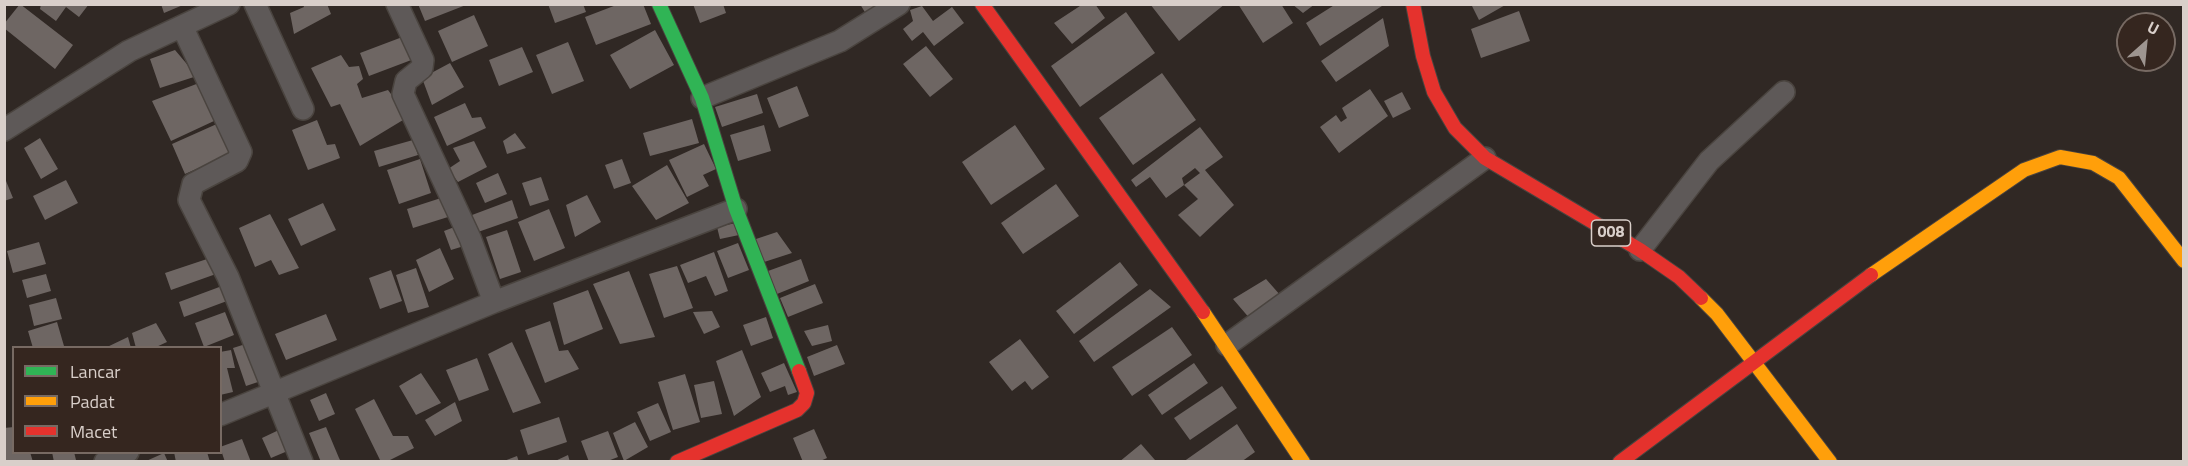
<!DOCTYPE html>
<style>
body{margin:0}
#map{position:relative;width:2188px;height:466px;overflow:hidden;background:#302824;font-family:"Titillium Web",sans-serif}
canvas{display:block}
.frame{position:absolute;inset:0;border:6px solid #d9cfca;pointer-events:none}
.legend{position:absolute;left:12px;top:346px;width:210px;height:108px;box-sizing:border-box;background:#35261f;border:2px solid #776a63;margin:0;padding:8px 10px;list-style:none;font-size:18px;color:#d9cfca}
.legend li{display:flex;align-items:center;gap:12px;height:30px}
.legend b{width:30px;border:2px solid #776a63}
.north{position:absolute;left:2116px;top:12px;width:60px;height:60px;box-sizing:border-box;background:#35261f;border:2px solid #776a63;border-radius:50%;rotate:27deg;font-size:16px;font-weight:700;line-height:24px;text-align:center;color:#d9cfca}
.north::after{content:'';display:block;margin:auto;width:21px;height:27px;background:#9e9590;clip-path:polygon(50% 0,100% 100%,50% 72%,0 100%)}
</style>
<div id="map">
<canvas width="2188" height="466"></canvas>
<div class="frame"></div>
<ul class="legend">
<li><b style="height:8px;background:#30b455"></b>Lancar</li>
<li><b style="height:8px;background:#ff9f0a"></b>Padat</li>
<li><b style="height:8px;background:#e5322d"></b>Macet</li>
</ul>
<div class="north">U</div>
</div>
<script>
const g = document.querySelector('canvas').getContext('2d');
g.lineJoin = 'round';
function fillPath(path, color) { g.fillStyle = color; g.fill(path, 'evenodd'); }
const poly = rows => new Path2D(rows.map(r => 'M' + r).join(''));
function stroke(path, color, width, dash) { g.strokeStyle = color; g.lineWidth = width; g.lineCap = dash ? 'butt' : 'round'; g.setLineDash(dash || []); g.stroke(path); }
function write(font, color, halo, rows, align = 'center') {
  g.font = font + ' "Titillium Web",sans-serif'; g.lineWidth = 6; g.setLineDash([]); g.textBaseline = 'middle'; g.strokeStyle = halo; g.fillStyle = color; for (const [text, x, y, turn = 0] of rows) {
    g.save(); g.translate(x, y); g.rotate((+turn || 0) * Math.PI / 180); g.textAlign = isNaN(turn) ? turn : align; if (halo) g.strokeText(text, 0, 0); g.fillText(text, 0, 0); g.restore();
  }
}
const building = poly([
 [20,4,73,45,55,69,4,28,4,24],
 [41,4,89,4,79,17,66,7,56,21,40,9],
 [161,4,183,4,183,5,164,13],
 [303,4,327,4,331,14,294,34,290,13,304,7],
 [418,4,466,4,466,5,425,21],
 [548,4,583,4,586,12,555,23],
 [619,4,643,4,651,24,596,45,585,17],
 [693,4,723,4,726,13,700,23],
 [860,4,881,4,866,14],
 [1083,4,1095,4,1105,18,1072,44,1054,23],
 [1150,4,1225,4,1179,41],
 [1238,4,1281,4,1293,23,1263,43],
 [1292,4,1315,4,1303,13],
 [1336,4,1381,4,1382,6,1320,46,1306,23],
 [1471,4,1507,4,1479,20],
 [922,6,933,21,952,7,964,23,934,46,923,32,912,41,903,29,913,21,910,10],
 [1519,11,1530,41,1481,58,1471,29],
 [1126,12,1155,53,1080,107,1051,66],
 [474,15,488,46,452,62,438,31],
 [1383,18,1389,46,1336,82,1321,61],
 [655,30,674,65,630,89,610,55],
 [405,36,414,59,369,76,360,53],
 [568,42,584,81,552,94,536,55],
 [926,46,953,79,930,97,903,64],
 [522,47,533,72,499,86,489,60],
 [175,50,197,76,160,88,150,59],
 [341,55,349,67,359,66,363,79,357,84,362,98,388,90,408,117,360,146,340,104,331,107,311,68],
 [450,63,464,87,432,105,422,78],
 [1162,73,1196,120,1133,165,1099,118],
 [199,83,214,121,171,141,152,101],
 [797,86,809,116,779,128,767,98],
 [1370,89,1388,116,1339,153,1320,127,1336,115,1341,122,1347,118,1342,108],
 [1402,92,1411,109,1393,118,1384,101],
 [757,94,763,113,722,127,715,107],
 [465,103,472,118,481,117,486,128,447,146,434,117],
 [692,119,699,143,650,156,643,133],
 [317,120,327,145,335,144,340,158,308,170,292,130],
 [219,123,233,153,185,174,172,144],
 [764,125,771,151,738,161,730,135],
 [1015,125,1045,169,991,205,962,162],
 [1200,127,1223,157,1205,170,1234,205,1200,237,1178,215,1198,199,1184,185,1200,173,1195,168,1182,178,1184,185,1166,198,1150,177,1136,187,1131,180],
 [515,133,526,148,507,154,503,141],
 [40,138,58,169,41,179,24,148],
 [413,140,418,155,379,167,374,151],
 [474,141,487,167,458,182,448,169,460,161,453,148],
 [704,144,716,169,703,175,709,186,687,197,669,160],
 [420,159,431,193,399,204,387,170],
 [622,159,631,183,614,189,605,165],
 [667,165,689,203,656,220,632,186],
 [498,173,507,194,485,203,476,183],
 [4,176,13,198,4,201],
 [541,177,549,200,530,206,522,183],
 [66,180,78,203,45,220,33,196],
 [1056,184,1079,216,1023,254,1001,223],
 [587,195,601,222,575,237,566,205],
 [441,198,448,217,413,228,407,209],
 [512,200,518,218,478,232,472,215],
 [323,203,336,230,301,246,288,219],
 [549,209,565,248,534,261,518,222],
 [270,214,299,268,279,275,271,260,255,267,239,228],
 [736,223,739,235,720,239,717,227],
 [457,226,464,246,451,250,444,231],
 [507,230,521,272,500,279,486,237],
 [777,232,792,253,761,263,753,240],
 [39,242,46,264,13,273,7,251],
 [738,243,749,270,728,278,717,251],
 [440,248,454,279,429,292,416,260],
 [714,252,728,291,715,296,706,276,688,283,680,265],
 [210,258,216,274,171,290,165,273],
 [801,259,809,281,777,294,768,271],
 [1120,262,1138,285,1074,334,1056,311],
 [677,266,693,308,664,318,649,274],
 [416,268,429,307,408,313,396,275],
 [391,270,402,301,380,309,369,278],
 [629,271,655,337,620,344,593,284],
 [46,274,51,291,27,298,22,280],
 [1266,279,1281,296,1251,320,1233,299],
 [815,284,823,303,788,317,780,298],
 [222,286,227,301,184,317,179,302],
 [1150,289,1171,307,1094,362,1079,341],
 [588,290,603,329,564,345,553,303],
 [56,298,62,319,34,326,29,305],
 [712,311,720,327,704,334,693,312],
 [225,312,234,335,204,347,195,323],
 [326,314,337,340,286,360,275,334],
 [766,317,773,338,751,346,743,325],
 [550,321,559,351,568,350,579,369,545,383,525,330],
 [57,322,64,346,33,348,28,331],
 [156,323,167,342,154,348,136,348,132,333],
 [828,325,832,341,812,346,804,331],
 [1172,327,1192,355,1132,396,1112,367],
 [128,337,131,348,105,348],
 [1020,339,1049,377,1032,390,1025,381,1012,391,989,362],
 [252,342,264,380,246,386,233,348],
 [512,342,541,403,513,413,488,354],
 [837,345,845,364,814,376,807,357],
 [231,350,235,368,227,368,233,392,220,395,220,352],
 [742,350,761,397,734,416,716,361],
 [477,358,489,390,459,401,446,370],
 [784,363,797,392,788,395,785,386,770,392,761,373],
 [1194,363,1208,383,1162,415,1148,395],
 [421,373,441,403,416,415,399,386],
 [685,374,700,422,673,430,658,382],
 [714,381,722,414,701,418,694,385],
 [1222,386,1237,408,1190,440,1174,418],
 [326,393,335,414,319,421,310,400],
 [374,399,393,436,408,436,414,448,386,462,381,462,355,409],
 [455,402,462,421,435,436,425,420],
 [658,403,671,432,650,441,637,412],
 [559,417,567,442,528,455,520,430],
 [635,422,648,447,624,461,613,433],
 [1237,424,1255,452,1241,462,1183,462],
 [14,427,14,452,30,452,33,462,4,462,4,428],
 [326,427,339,458,341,462,321,462,309,433],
 [281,429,290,450,271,458,262,438],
 [814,429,827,458,818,462,803,462,793,438],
 [608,431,618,457,605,462,589,462,581,441],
 [242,439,251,462,225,462,220,447],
 [1141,444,1155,460,1119,462],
 [52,452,74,452,76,460,54,462],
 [174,452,207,452,210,462,176,462],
 [164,453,168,462,144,462],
 [568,455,570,462,553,462],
 [517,456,519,462,504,462,504,461]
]);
const street = poly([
 [255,4,303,109],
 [397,4,423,60,422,68,406,81,403,94,470,238,494,302],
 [182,26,241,152,237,161,193,184,189,200,228,277,302,462],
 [702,98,840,41,899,4],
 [4,130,129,51,229,4],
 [1640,250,1709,161,1784,92],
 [1227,345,1485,158],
 [220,415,494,302,736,209],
 [105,462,128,452]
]);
const fast = poly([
 [659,4,702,98,736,209,799,371]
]);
const slow = poly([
 [1871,275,2024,170,2060,157,2093,163,2119,178,2184,261],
 [1701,298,1717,314,1830,462],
 [1203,312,1303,462]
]);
const jam = poly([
 [982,4,1203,312],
 [1413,4,1423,56,1434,92,1455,128,1485,158,1640,250,1679,277,1701,298],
 [677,462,797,410,804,403,807,393,799,371],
 [1620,462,1871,275]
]);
const shields = [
 [1611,233,39]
];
const shieldNames = [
 ["008",1611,233]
];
fillPath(building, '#6e6663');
stroke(street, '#4a443f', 24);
stroke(fast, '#4a443f', 16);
stroke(slow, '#4a443f', 16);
stroke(jam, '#4a443f', 16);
stroke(street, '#5e5958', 21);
stroke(fast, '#30b455', 14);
stroke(slow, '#ff9f0a', 14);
stroke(jam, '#e5322d', 14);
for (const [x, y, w] of shields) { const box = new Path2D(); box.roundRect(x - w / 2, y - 13, w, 26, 4.5); g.fillStyle = '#35261f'; g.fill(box); stroke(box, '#d9cfca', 1.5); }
write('bold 16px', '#d9cfca', null, shieldNames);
</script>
